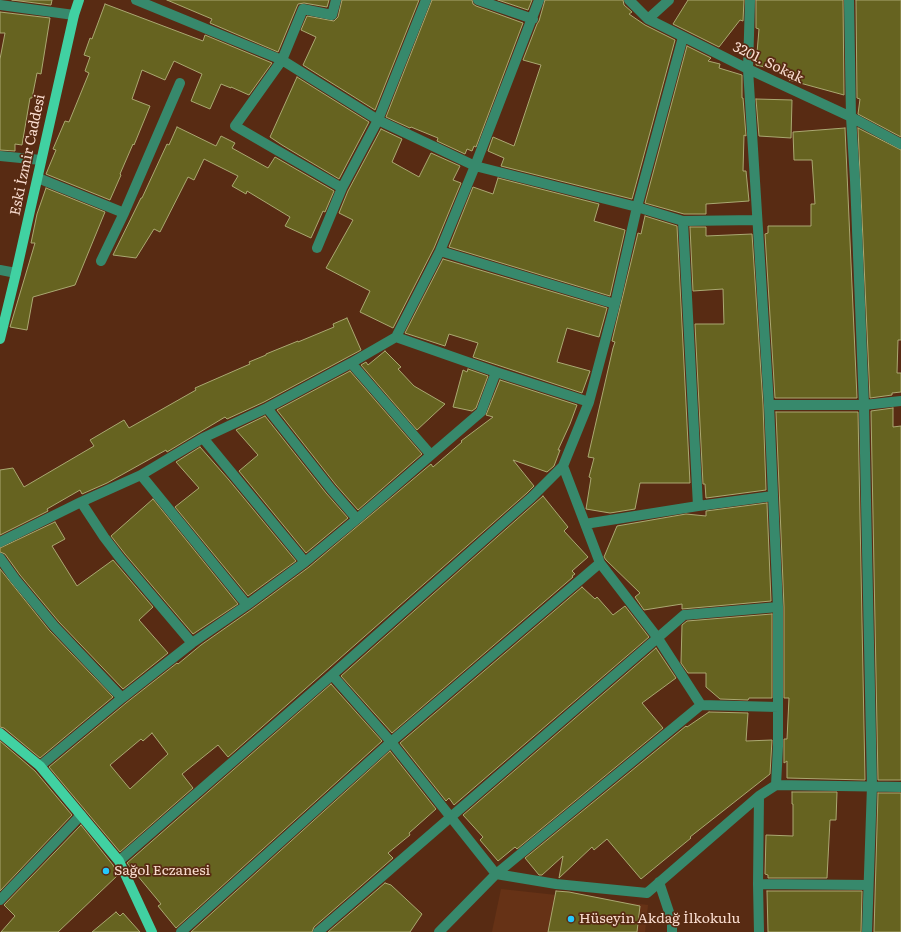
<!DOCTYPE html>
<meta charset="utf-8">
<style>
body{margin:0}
canvas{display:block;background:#582b13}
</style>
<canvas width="901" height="932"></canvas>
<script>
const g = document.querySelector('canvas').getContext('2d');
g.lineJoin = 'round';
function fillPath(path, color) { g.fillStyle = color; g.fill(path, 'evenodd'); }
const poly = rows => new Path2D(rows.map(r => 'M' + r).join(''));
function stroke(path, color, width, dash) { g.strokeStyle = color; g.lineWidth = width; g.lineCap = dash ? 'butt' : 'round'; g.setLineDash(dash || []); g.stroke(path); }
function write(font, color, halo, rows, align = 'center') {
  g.font = font + ' Literata,serif'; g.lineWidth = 3.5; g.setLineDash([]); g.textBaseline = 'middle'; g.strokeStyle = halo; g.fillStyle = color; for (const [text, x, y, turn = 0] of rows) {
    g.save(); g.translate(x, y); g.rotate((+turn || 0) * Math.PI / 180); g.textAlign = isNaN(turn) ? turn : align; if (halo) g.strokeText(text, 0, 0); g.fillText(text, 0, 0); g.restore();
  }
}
const built = poly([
 [501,889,648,905,645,932,492,932]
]);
const building = poly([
 [12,0,52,0,51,5,12,0],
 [167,0,329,0,327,7,304,3,298,4,278,52,210,23,212,19,167,0],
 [342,0,419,0,375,110,303,65,316,37,301,30,307,16,334,21,338,17,342,0],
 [432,0,472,0,473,4,476,6,523,23,476,147,474,146,472,151,467,149,465,154,437,141,438,138,411,127,410,128,386,117,432,0],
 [498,0,532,0,528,10,498,0],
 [545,0,623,0,624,5,632,12,629,14,645,25,675,40,632,199,501,166,504,158,488,151,493,137,514,146,541,65,523,60,537,24,539,21,545,0],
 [688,0,744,0,743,21,740,20,719,47,673,24,688,0],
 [756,0,843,0,844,95,789,80,790,73,756,65,759,29,756,28,756,0],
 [856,0,901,0,901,137,858,114,860,99,857,98,856,0],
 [105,4,203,41,205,35,272,63,249,95,231,87,231,88,221,84,210,109,191,101,202,74,174,61,165,80,142,70,132,99,150,106,134,145,133,144,120,174,121,175,110,200,46,174,56,150,53,149,65,121,69,122,89,73,85,71,90,57,84,55,90,38,92,39,105,4],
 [0,12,50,18,41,74,37,73,32,98,30,98,22,145,15,144,15,151,0,150,0,59,5,33,0,33,0,12],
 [687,46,711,58,708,61,720,64,719,68,742,75,742,98,743,98,746,136,744,135,743,171,746,171,749,201,706,204,706,214,684,214,645,203,687,46],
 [297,77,369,122,339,179,282,145,270,137,297,77],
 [756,99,792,100,791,138,759,136,756,99],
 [177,127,216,146,221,136,235,143,232,148,268,168,275,157,334,191,325,212,323,211,311,238,285,226,290,217,247,191,246,194,232,186,238,176,204,159,194,180,188,177,160,232,154,229,136,258,113,255,141,198,142,198,167,144,169,145,177,127],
 [845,128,857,398,775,398,765,234,768,233,768,226,811,226,811,204,815,204,812,160,794,160,793,132,845,128],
 [858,128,901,150,901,340,898,340,897,373,901,373,901,392,892,393,892,395,870,398,858,128],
 [381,129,402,139,392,162,419,177,431,153,460,166,453,180,461,183,434,248,393,328,360,312,370,291,326,268,353,220,339,213,348,191,381,129],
 [498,178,599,204,594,221,625,230,610,296,449,247,473,187,493,194,498,178],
 [46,188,105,212,75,285,33,297,27,330,10,327,35,243,31,243,37,214,46,188],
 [645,216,677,226,690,483,640,483,635,509,610,513,586,509,591,478,589,477,594,458,588,457,613,348,615,342,612,341,638,233,641,234,645,216],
 [690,227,706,227,706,236,752,234,763,405,766,490,706,498,705,484,703,484,695,324,724,324,723,289,693,291,690,227],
 [443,259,607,308,599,337,567,328,557,362,590,371,582,393,473,357,478,343,449,334,445,346,405,333,443,259],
 [347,318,361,350,264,402,227,419,225,417,167,452,166,450,107,483,82,494,80,490,47,509,48,511,0,535,0,470,13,468,24,487,94,446,90,440,124,420,129,428,196,390,195,388,250,364,249,362,266,355,266,354,298,341,298,342,334,327,333,324,347,318],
 [385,351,401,367,398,369,414,386,445,404,417,430,361,365,366,362,368,365,385,351],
 [468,369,488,376,476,408,472,411,453,407,463,370,467,372,468,369],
 [350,371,422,454,358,510,336,485,277,410,350,371],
 [500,380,577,405,570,424,558,450,560,450,554,466,547,472,513,460,534,486,527,493,228,757,218,745,182,774,193,788,120,852,49,767,126,703,177,663,178,664,201,645,251,610,309,567,431,464,433,467,462,442,461,441,493,417,486,415,500,380],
 [152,733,168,754,130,789,110,765,141,739,143,741,152,733],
 [893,408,893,427,901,426,901,780,878,780,871,411,893,408],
 [776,412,858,412,865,780,787,778,787,761,784,763,784,739,787,739,789,698,784,698,784,607,776,412],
 [265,416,326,493,348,518,306,553,239,471,258,455,236,430,265,416],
 [200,447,229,480,296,561,248,596,175,507,199,488,176,462,200,447],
 [543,496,568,527,564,531,588,557,572,571,575,574,572,576,573,577,392,733,341,676,543,496],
 [153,499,238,604,193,634,125,554,111,536,153,499],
 [767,503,771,601,682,609,682,604,644,610,635,597,640,593,606,560,604,557,617,526,686,514,706,516,706,511,767,503],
 [55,522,65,539,52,546,77,586,113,560,153,607,139,620,168,653,123,689,59,622,20,575,5,554,0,552,0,548,55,522],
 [0,569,49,630,113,697,40,758,4,728,0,727,0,569],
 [582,587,595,599,597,597,613,615,625,606,649,637,454,805,449,798,446,801,400,743,582,587],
 [772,614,772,698,749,698,748,700,720,699,706,687,706,673,688,673,681,663,682,625,687,621,772,614],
 [656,648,676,678,642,703,663,728,517,849,515,847,498,861,480,840,483,837,463,815,656,648],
 [331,684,382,741,176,928,158,906,161,904,127,863,331,684],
 [709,712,748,713,746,741,772,740,770,774,690,837,691,838,641,879,607,839,594,850,592,847,559,878,563,856,542,875,539,875,525,858,686,726,687,727,709,712],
 [0,741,35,771,72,815,0,891,0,741],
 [390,751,436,809,409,833,410,835,388,853,393,858,314,927,312,932,191,932,390,751],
 [792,792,837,792,836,820,830,820,827,878,768,878,768,875,765,874,766,835,793,836,793,804,792,804,792,792],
 [878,793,901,793,901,932,874,932,878,793],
 [81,825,113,865,118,875,58,932,1,932,15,916,4,905,81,825],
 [385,883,391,885,422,914,410,932,328,932,385,883],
 [556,891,569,892,640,906,637,932,548,932,556,891],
 [767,891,862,891,861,932,768,932,767,891],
 [116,912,120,916,123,913,140,932,92,932,116,912]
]);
const minor = poly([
 [136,0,282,60,378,120,475,166,637,207,683,221,757,220],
 [336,0,332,15,303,9,282,60,235,126,342,188],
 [478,0,533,19],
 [629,0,648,19,748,69,851,117,901,144],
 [849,0,851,117,855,180,864,405,872,786,867,932],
 [0,5,74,15],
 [648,19,669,0],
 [0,156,41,160],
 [38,178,124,213],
 [683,221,698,506],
 [317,248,342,188,378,120,426,0],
 [440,251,615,304],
 [101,261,124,213,180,83],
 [0,270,16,273],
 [396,337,496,372,589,402],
 [351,363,431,455],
 [769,405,864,405,901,401],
 [267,408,331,489,357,519],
 [203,438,305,562],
 [141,475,247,605],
 [81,502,104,537,120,558,192,643],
 [585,524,698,506,773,496],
 [0,542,81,502,141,475,203,438,267,408,351,363,396,337,440,251,475,166,539,0],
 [0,558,15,579,54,626,122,698],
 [600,563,657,637,701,705],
 [332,675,391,742,496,874,556,884,647,893,759,796,776,785,778,746,778,607,769,405,748,69,750,0],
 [40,766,122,698,192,643,247,605,305,562,357,519,431,455,481,412,496,372],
 [776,785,901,787],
 [759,796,758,884,759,932],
 [119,861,332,675,531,498,563,466,589,402,615,304,637,207,683,37],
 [659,882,672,921,672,932],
 [758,884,868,885],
 [0,900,81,815],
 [181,932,391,742,600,563,563,466],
 [318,932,684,615,778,607],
 [439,932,496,874,701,705,778,707]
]);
const major = poly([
 [0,339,16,273,74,15,79,0],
 [0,733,40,766,119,861,152,932]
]);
const markers = [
 [106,871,4,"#24c9fe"],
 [571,919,4,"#24c9fe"]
];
const streetNames = [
 ["3201. Sokak",768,63,26],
 ["Eski İzmir Caddesi",28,155,-78]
];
const poiNames = [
 ["Sağol Eczanesi",114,871],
 ["Hüseyin Akdağ İlkokulu",579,919]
];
fillPath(built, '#663216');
fillPath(building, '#666320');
stroke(building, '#aaa871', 1);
stroke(minor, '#37896c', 10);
stroke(major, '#41d1a2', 10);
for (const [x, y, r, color] of markers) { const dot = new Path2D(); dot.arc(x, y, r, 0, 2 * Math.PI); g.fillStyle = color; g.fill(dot); stroke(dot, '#582b13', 1.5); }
write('14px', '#f9dccf', '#582b13', streetNames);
write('14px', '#f9dccf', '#582b13', poiNames, 'left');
</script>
